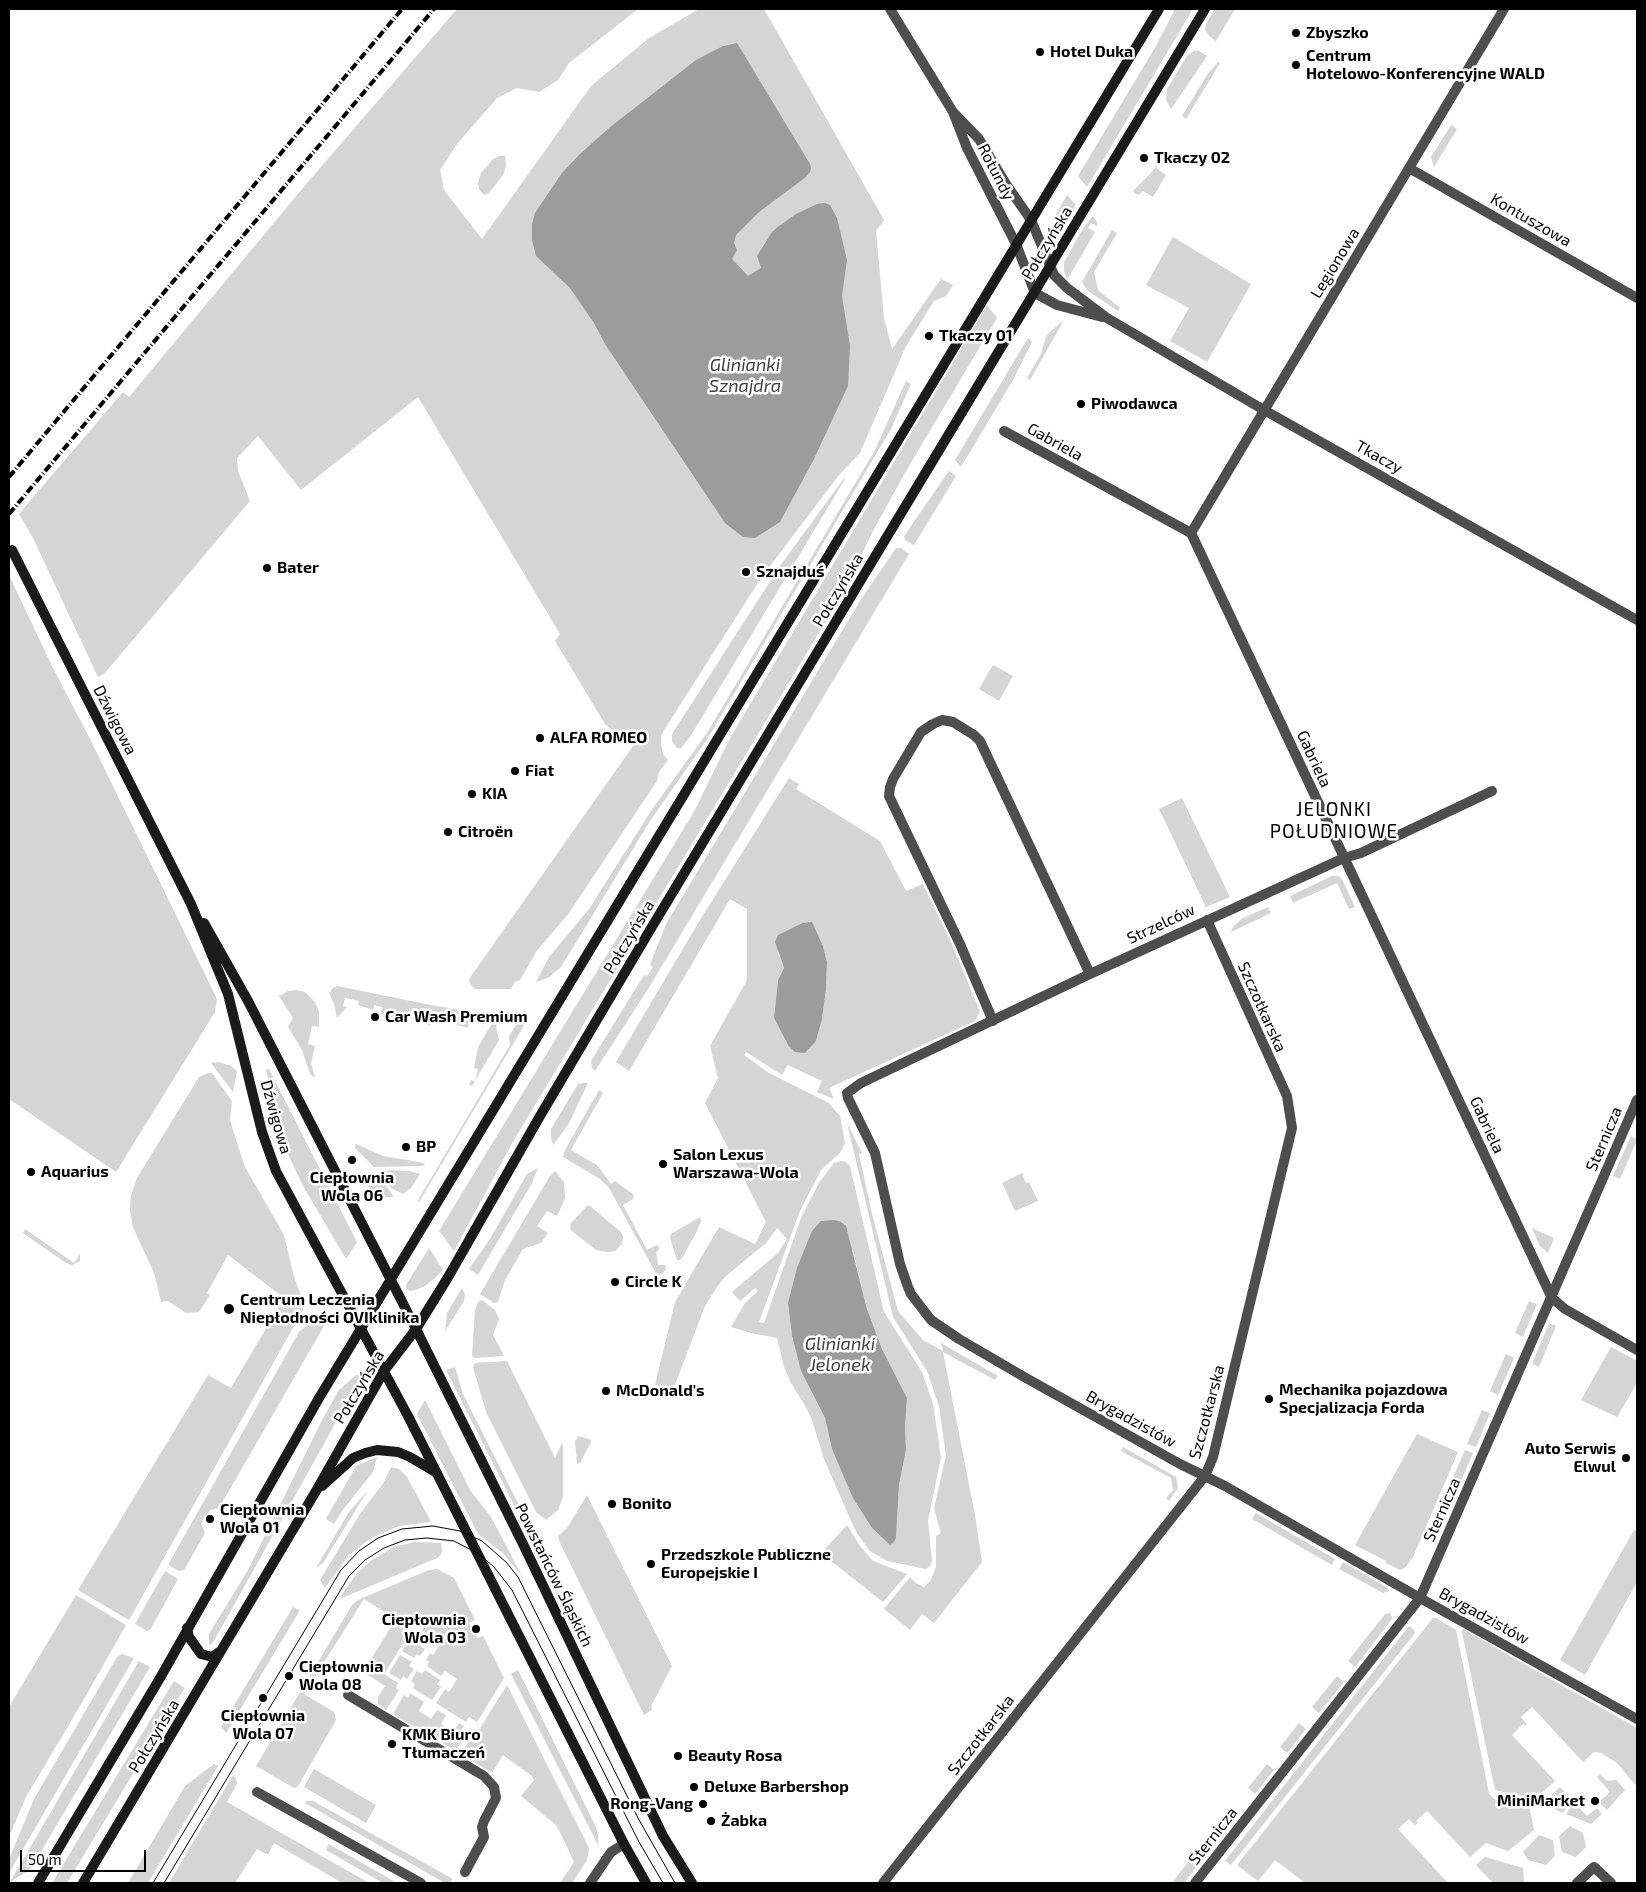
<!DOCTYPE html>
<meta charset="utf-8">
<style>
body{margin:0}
#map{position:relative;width:1646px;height:1892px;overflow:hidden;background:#fff;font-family:"Exo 2",sans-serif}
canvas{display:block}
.frame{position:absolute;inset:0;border:10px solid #000;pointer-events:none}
.scale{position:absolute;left:20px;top:1850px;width:126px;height:22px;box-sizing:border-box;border:2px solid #000;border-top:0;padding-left:6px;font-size:15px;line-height:18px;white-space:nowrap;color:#000;-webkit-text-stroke:4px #fff;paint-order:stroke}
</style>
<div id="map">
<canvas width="1646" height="1892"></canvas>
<div class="frame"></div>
<div class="scale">50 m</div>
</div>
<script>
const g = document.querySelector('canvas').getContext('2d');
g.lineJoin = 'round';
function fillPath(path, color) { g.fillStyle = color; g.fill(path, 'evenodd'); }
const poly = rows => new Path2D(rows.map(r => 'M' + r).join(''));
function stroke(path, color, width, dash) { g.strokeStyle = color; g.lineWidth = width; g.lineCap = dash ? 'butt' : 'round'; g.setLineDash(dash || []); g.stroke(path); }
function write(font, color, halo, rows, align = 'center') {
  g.font = font + ' "Exo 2",sans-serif'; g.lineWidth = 5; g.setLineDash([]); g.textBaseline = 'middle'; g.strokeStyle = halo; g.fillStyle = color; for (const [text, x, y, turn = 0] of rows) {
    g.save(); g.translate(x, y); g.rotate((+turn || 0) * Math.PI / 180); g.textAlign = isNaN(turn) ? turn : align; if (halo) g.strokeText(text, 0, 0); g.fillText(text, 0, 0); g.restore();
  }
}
const green = poly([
 [457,9,638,9,569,63,558,80,539,92,517,88,497,98,457,144,440,170,444,190,482,239,591,86,649,38,699,9,764,9,884,220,876,231,884,318,892,349,941,279,953,285,946,296,934,301,906,346,860,453,839,475,761,578,664,730,661,736,661,744,663,754,668,760,659,772,657,781,569,913,536,952,520,980,515,982,511,989,475,989,470,984,469,979,633,746,605,724,555,641,560,634,418,397,301,490,258,436,237,458,238,471,250,501,105,673,98,677,33,538,19,514,123,392,129,397,302,189],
 [1175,9,1193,9,1087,187,1078,176,1156,46],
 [1215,9,1235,9,1216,41,1209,36,1205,29,1206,24],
 [1198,50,1207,56,1171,109,1166,100,1167,89,1187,56,1194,51],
 [1218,62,1220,63,1186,119,1182,116,1207,75],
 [1451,125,1457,129,1434,167,1431,157],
 [498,156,505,156,506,166,503,175,489,193,484,195,479,189,478,183,481,173,493,159],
 [1162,156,1163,157,1156,168,1166,175,1153,197,1143,191,1139,195,1134,193,1133,191,1152,172],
 [1067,195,1076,205,1066,219,1059,223,1055,221,1055,216],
 [1093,216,1097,222,1097,226,1091,223,1088,228,1095,232,1067,280,1064,271,1064,262,1084,227],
 [1112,230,1117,233,1094,272,1098,290,1120,308,1118,311,1088,291,1082,282],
 [1173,237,1251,284,1207,362,1170,341,1189,308,1146,285],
 [987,305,997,318,906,471,873,531,844,591,514,1140,454,1251,439,1231,695,810,729,740],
 [1064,320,1030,380,1027,378,1041,354,1046,337,1050,332],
 [1028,338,1032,342,1013,380,961,467,955,460],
 [906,381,911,384,891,429,706,741,650,821,561,967,548,978,536,982,549,957,589,909,653,808,707,733,875,450],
 [949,471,956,476,914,545,905,540,904,536],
 [845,477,845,479,690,737,680,749,676,747,672,741,672,735,674,731,780,566],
 [896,548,901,548,909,554,648,989,595,1071,592,1068,591,1061,644,975,647,976,653,967,650,965,666,924,860,601],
 [9,575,52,666,90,739,217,999,215,1012,116,1172,9,1099],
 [993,665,1013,676,999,701,979,689],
 [789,778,799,784,796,789,880,841,906,891,923,884,951,942,980,1011,975,1021,829,1088,834,1099,817,1092,822,1081,788,1065,782,1075,746,1052,744,1055,769,1073,829,1103,840,1116,845,1143,840,1153,821,1170,800,1211,759,1322,764,1323,801,1218,819,1183,834,1163,841,1161,846,1162,850,1166,884,1312,922,1372,933,1404,941,1457,928,1521,932,1561,930,1566,926,1569,887,1561,870,1551,858,1535,851,1521,824,1459,812,1420,806,1407,791,1383,784,1367,777,1338,751,1333,731,1327,745,1303,758,1291,755,1288,740,1301,732,1292,778,1253,787,1239,777,1228,767,1242,726,1276,717,1287,705,1306,673,1390,655,1385,675,1302,719,1227,755,1244,766,1222,705,1103,718,1078,710,1046,747,980,747,909,730,899,629,1071,616,1062,700,920],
 [802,923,819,937,823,946,827,962,826,990,822,1019,816,1041,788,1045,774,1018,778,980,784,968,778,953,778,935],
 [853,1250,867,1309,882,1349,907,1398,905,1427,906,1450,899,1485,896,1538,894,1542,890,1545,872,1528,832,1449,825,1418,801,1371,792,1336,788,1303],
 [1182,798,1230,897,1206,907,1159,809],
 [1332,876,1338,876,1342,879,1355,907,1349,909,1337,883,1293,903,1290,896],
 [1268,907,1271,913,1231,932,1233,927,1241,919],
 [337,986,431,1005,461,1010,468,1017,468,1028,454,1024,455,1020,435,1016,430,1025,409,1018,407,1023,381,1014,382,1007,374,1005,373,1010,358,1005,359,1001,345,998,343,1006,347,1007,337,1018,334,1004,329,993,333,988],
 [288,991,296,990,305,992,315,1002,319,1012,319,1027,312,1026,308,1044,315,1046,311,1063,315,1078,310,1074,302,1050,288,1027,293,1018,279,996],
 [503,1011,496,1027,499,1040,472,1086,469,1085,471,1080,475,1081,478,1069,474,1068,478,1047,496,1017],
 [521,1017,524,1023,522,1029,419,1202,417,1202,510,1045,509,1036],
 [219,1062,231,1066,237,1071,233,1092,211,1063],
 [269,1069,357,1242,346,1259,303,1186,288,1154,279,1127,266,1070],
 [208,1073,212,1073,232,1101,230,1119,233,1130,245,1167,284,1235,294,1277,303,1301,303,1310,129,1620,78,1590,208,1375,231,1388,284,1298,228,1255,207,1293,210,1295,199,1312,186,1313,168,1301,161,1302,154,1273,133,1227,130,1210,131,1195,137,1178,199,1077],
 [584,1083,588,1083,568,1125,553,1145,551,1138,551,1129,578,1084],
 [599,1090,603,1093,571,1150,597,1165,611,1184,615,1181,634,1195,633,1199,623,1205,647,1250,657,1245,659,1247,659,1250,656,1252,658,1265,665,1265,666,1269,663,1273,658,1277,609,1188,600,1179,563,1157,565,1150],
 [847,1123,862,1153,859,1154,872,1214,898,1311,923,1340,943,1351,941,1343,998,1376,995,1380,943,1352,975,1515,982,1562,934,1623,922,1614,910,1630,884,1609,910,1577,916,1583,924,1587,931,1580,936,1567,936,1536,941,1533,934,1508,946,1456,939,1406,927,1371,893,1317],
 [1631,1136,1637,1140,1620,1179,1613,1176],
 [356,1144,383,1156,425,1163,423,1166,374,1167,355,1148],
 [538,1168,532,1183,478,1275,469,1269,490,1239,527,1174],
 [391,1170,409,1171,420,1174,411,1188,403,1194,391,1188,378,1172],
 [555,1171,564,1182,565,1198,557,1216,547,1211,537,1226,548,1233,541,1243,523,1249,505,1280,498,1302,494,1303,480,1294,550,1176],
 [373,1172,391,1192,393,1197,377,1197,367,1186,362,1175],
 [1022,1173,1026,1183,1029,1182,1038,1201,1015,1211,1002,1183],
 [587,1206,590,1206,621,1232,623,1237,622,1244,615,1251,608,1252,596,1250,572,1231,570,1228,571,1223],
 [700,1217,701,1221,696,1233,682,1258,679,1260,677,1260,670,1238,671,1234],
 [1532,1228,1554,1238,1548,1253,1540,1246],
 [25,1229,74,1263,80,1254,80,1261,72,1265,66,1263,23,1233],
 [429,1248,443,1270,435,1278,425,1286,416,1290,410,1291,406,1288,406,1285],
 [462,1288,465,1294,464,1301,445,1331,447,1313],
 [482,1300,495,1310,499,1319,493,1335,504,1356,475,1358,472,1356,475,1310,478,1302],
 [1529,1301,1537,1304,1523,1337,1515,1333],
 [323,1318,324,1326,219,1508,210,1510,201,1523,205,1533,184,1570,179,1571,168,1565,299,1332,308,1324],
 [1549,1323,1556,1326,1539,1367,1532,1364],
 [1611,1347,1637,1361,1637,1383,1617,1417,1581,1400],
 [1506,1354,1514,1358,1498,1395,1490,1391],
 [507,1361,555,1458,562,1443,563,1446,563,1497,558,1510,546,1520,536,1512,486,1412,473,1367,475,1363],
 [455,1367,463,1394,525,1517,517,1511,446,1370],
 [356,1375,359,1375,360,1379,224,1623,212,1644,209,1645,209,1634,248,1570,322,1420,339,1390],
 [425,1400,470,1490,491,1517,522,1576,503,1553,478,1534,417,1414],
 [1482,1410,1490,1413,1476,1447,1467,1444],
 [1417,1434,1458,1452,1413,1557,1405,1568,1400,1570,1386,1563,1386,1561,1355,1545],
 [579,1436,591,1440,591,1442,580,1463,577,1464,575,1441],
 [1123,1447,1176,1477,1178,1488,1169,1501,1166,1498,1173,1490,1171,1478,1121,1451],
 [1465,1450,1473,1453,1450,1507,1442,1503],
 [377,1457,373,1472,342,1511,334,1524,326,1519,356,1466],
 [391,1467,399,1469,407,1477,431,1522,399,1526,371,1538,349,1555,325,1588,320,1580,360,1514,384,1482],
 [368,1490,323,1563,316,1568,349,1512],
 [587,1495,672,1666,651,1706,652,1710,644,1715,560,1543,558,1536,567,1528],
 [1256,1513,1335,1559,1332,1565,1252,1519],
 [847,1525,860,1546,873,1561,907,1574,883,1602,835,1564,829,1561,822,1560,812,1563],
 [1634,1530,1637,1532,1637,1582,1585,1675,1560,1660],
 [414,1542,441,1543,442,1550,441,1555,437,1558,342,1598,340,1597,357,1573,372,1560,394,1547],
 [1343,1562,1388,1588,1389,1591,1383,1593,1339,1569],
 [437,1569,454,1578,475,1620,469,1623,477,1638,483,1636,504,1678,477,1722,469,1717,466,1722,436,1703,445,1689,449,1692,457,1679,445,1671,441,1676,427,1666,429,1662,426,1660,430,1653,433,1655,442,1642,422,1630,427,1621,415,1613,408,1625,412,1629,384,1674,398,1683,396,1688,399,1690,386,1710,378,1704,378,1697,385,1686,363,1672,396,1619,364,1599,304,1694,334,1712,336,1720,298,1786,294,1788,256,1766,352,1605,358,1600,429,1570],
 [165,1571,178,1579,150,1630,147,1631,135,1624],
 [76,1595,126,1625,80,1706,26,1797,9,1837,9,1707],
 [293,1607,299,1610,299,1612,226,1733,221,1727],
 [1389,1613,1392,1616,1392,1619,1355,1667,1348,1661,1385,1614],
 [1433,1618,1436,1618,1456,1630,1489,1793,1494,1799,1529,1805,1534,1830,1508,1851,1486,1843,1470,1857,1427,1811,1416,1821,1418,1823,1415,1825,1409,1819,1398,1829,1448,1883,1305,1883,1275,1860,1258,1881,1237,1865],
 [1409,1626,1414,1630,1415,1633,1231,1865,1225,1861],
 [1463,1629,1637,1728,1637,1787,1617,1763,1601,1753,1594,1752,1583,1762,1532,1707,1521,1717,1527,1724,1525,1726,1523,1724,1512,1735,1555,1781,1535,1799,1495,1790,1462,1632],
 [415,1631,426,1638,420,1646,425,1649,420,1656,417,1654,414,1658,402,1651],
 [122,1654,134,1658,9,1873,9,1859,34,1799,117,1657],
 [400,1655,412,1662,409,1666,414,1669,407,1679,403,1676,401,1680,389,1673],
 [139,1661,150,1667,33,1865,29,1870,10,1882],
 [425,1670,440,1680,437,1684,441,1687,432,1700,413,1688,415,1684,411,1681,417,1671,422,1674],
 [518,1670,596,1827,598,1835,598,1845,511,1674],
 [1337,1676,1344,1682,1319,1713,1312,1707],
 [174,1681,185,1688,181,1694,67,1883,52,1883],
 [507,1685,589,1848,587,1860,572,1883,560,1883,574,1862,557,1826,521,1796,534,1780,532,1776,503,1755,492,1773,461,1754,471,1736,474,1738],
 [410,1693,424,1702,419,1711,431,1719,437,1710,446,1715,441,1724,453,1732,459,1723,464,1726,461,1730,467,1734,456,1751,393,1714,404,1695,408,1698],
 [1299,1723,1306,1729,1287,1753,1280,1747],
 [214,1764,218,1766,148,1883,128,1883,185,1786],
 [1267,1764,1274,1770,1255,1794,1248,1788],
 [314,1769,376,1805,366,1823,304,1787],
 [1600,1774,1607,1781,1616,1780,1625,1790,1607,1810,1599,1802,1610,1792,1597,1777],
 [233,1775,236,1778,237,1783,227,1802,369,1883,342,1883,274,1843,268,1855,257,1849,235,1883,169,1883],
 [1560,1787,1572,1799,1563,1813,1554,1809,1552,1794],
 [306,1801,313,1801,453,1879,449,1883,445,1883,305,1803],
 [1574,1802,1587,1816,1597,1808,1602,1814,1591,1824,1566,1814],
 [1230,1810,1238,1816,1215,1845,1207,1839],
 [1570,1826,1583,1833,1586,1847,1576,1857,1562,1852,1559,1836],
 [1539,1835,1553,1840,1555,1856,1546,1865,1528,1860,1523,1852],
 [329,1844,397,1883,383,1883,326,1850],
 [1195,1853,1203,1859,1184,1883,1172,1883],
 [1485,1857,1523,1868,1524,1883,1493,1883,1476,1865]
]);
const water = poly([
 [737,43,810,164,811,168,810,172,806,177,759,212,736,235,734,243,737,250,732,259,748,276,761,268,757,256,772,232,779,226,796,214,817,204,825,203,830,205,837,218,847,260,842,296,850,346,848,386,814,459,780,522,755,538,743,537,725,523,605,344,594,323,570,288,536,256,532,240,532,224,535,213,562,173,580,154,609,128,696,60,723,46],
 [812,922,823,946,827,962,826,990,822,1019,816,1041,805,1053,795,1052,788,1045,774,1018,778,980,784,968,775,942,778,935,802,923],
 [834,1220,841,1222,846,1226,867,1309,882,1349,907,1398,905,1427,906,1450,899,1485,896,1538,894,1542,890,1545,872,1528,853,1498,832,1449,825,1418,801,1371,792,1336,788,1303,797,1268,812,1231,821,1221]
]);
const street = poly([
 [890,9,953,112,967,148,1016,244,1035,293,1057,305,1102,317],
 [953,112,979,139,1006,184,1031,220,1054,275,1067,288,1107,318,1264,410,1637,620],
 [1409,168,1637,298],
 [1004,431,1191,533,1552,1298,1565,1309,1637,1350],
 [1191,533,1504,9],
 [1492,791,1361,853,1344,858,1090,974,861,1083,847,1093,848,1098,875,1153,900,1264,908,1287,911,1294,931,1320,959,1339,1026,1378,1180,1464,1225,1486,1420,1598,1637,1719],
 [993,1021,960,944,889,796,890,787,893,779,921,732,933,724,942,720,953,722,974,735,980,741,1090,974],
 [348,1695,484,1776,494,1787,496,1798,484,1821,482,1827,484,1837,465,1872],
 [257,1792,421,1883],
 [590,1883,611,1852,624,1844],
 [883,1883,1205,1476,1213,1457,1292,1128,1287,1096,1207,920],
 [1195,1883,1420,1598,1637,1100],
 [1577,1883,1594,1867,1611,1883]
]);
const secondary = poly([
 [12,550,191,904,228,994,262,1132,276,1171,408,1416,624,1844,646,1883],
 [204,923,248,1001,416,1329,524,1546,663,1836,692,1883],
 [322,1486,353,1458,365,1453,377,1450,398,1452,410,1457,437,1473],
 [187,1628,189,1637,201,1654,212,1657,221,1651],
 [38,1883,160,1678,319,1398,1159,9],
 [83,1883,316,1491,384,1371,416,1329,447,1279,540,1116,650,930,1205,9]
]);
const tram = poly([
 [153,1883,341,1570,359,1551,378,1538,402,1529,433,1526,460,1531,482,1541,506,1562,518,1577,639,1820,675,1883],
 [164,1883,349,1576,365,1560,384,1548,405,1540,427,1538,454,1541,479,1554,494,1567,512,1590,639,1842,663,1883]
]);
const rail = poly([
 [9,477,402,9],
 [9,514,434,9]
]);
const markers = [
 [1296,33,5,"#000"],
 [1040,52,5,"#000"],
 [1296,65,5,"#000"],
 [1144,158,5,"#000"],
 [929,336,5,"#000"],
 [1081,404,5,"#000"],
 [267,568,5,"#000"],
 [746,572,5,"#000"],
 [540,738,5,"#000"],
 [515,771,5,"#000"],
 [472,794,5,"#000"],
 [448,832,5,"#000"],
 [375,1017,5,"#000"],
 [406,1147,5,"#000"],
 [352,1160,5,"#000"],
 [663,1164,5,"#000"],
 [31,1172,5,"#000"],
 [615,1282,5,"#000"],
 [229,1309,6,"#000"],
 [606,1391,5,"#000"],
 [1269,1399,5,"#000"],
 [1626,1458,5,"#000"],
 [612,1504,5,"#000"],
 [210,1519,5,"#000"],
 [651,1564,5,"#000"],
 [476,1629,5,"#000"],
 [289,1676,5,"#000"],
 [263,1698,5,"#000"],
 [392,1744,5,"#000"],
 [678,1756,5,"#000"],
 [694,1787,5,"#000"],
 [1595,1801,5,"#000"],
 [703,1804,5,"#000"],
 [711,1821,5,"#000"]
];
const poiNames = [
 ["Zbyszko",1306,33],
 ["Hotel Duka",1050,52],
 ["Centrum",1306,56],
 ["Hotelowo-Konferencyjne WALD",1306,74],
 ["Tkaczy 02",1154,158],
 ["Tkaczy 01",939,336],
 ["Piwodawca",1091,404],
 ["Bater",277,568],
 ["Sznajduś",756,572],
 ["ALFA ROMEO",550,738],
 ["Fiat",525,771],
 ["KIA",482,794],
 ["Citroën",458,832],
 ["Car Wash Premium",385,1017],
 ["BP",416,1147],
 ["Salon Lexus",673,1155],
 ["Warszawa-Wola",673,1173],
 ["Aquarius",41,1172],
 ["Ciepłownia",352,1178,"center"],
 ["Wola 06",352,1196,"center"],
 ["Circle K",625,1282],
 ["Centrum Leczenia",240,1300],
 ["Niepłodności OVIklinika",240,1318],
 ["Mechanika pojazdowa",1279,1390],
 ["Specjalizacja Forda",1279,1408],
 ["McDonald's",616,1391],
 ["Auto Serwis",1616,1449,"right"],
 ["Elwul",1616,1467,"right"],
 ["Bonito",622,1504],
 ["Ciepłownia",220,1510],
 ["Wola 01",220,1528],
 ["Przedszkole Publiczne",661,1555],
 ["Europejskie I",661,1573],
 ["Ciepłownia",466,1620,"right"],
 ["Wola 03",466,1638,"right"],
 ["Ciepłownia",299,1667],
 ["Wola 08",299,1685],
 ["Ciepłownia",263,1716,"center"],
 ["Wola 07",263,1734,"center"],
 ["KMK Biuro",402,1735],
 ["Tłumaczeń",402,1753],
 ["Beauty Rosa",688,1756],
 ["Deluxe Barbershop",704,1787],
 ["MiniMarket",1585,1801,"right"],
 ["Rong-Vang",693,1804,"right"],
 ["Żabka",721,1821]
];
const streetNames = [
 ["Rotundy",996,172,63],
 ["Kontuszowa",1531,220,30],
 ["Połczyńska",1047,243,-59],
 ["Legionowa",1335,263,-59],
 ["Gabriela",1055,442,29],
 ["Tkaczy",1379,457,29],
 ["Połczyńska",838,590,-59],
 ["Dźwigowa",115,720,63],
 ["Gabriela",1314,759,65],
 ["Strzelców",1161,924,-25],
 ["Połczyńska",629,937,-59],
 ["Szczotkarska",1262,1007,66],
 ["Dźwigowa",276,1117,74],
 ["Gabriela",1487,1125,65],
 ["Sternicza",1604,1139,-67],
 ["Połczyńska",359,1387,-59],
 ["Szczotkarska",1207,1412,-75],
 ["Brygadzistów",1131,1419,29],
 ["Sternicza",1442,1510,-66],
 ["Powstańców Śląskich",554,1575,64],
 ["Brygadzistów",1484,1616,29],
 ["Szczotkarska",981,1735,-52],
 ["Połczyńska",154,1736,-59],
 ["Sternicza",1213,1836,-52]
];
const waterNames = [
 ["Glinianki",745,365],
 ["Sznajdra",745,386],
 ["Glinianki",840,1344],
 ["Jelonek",840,1365]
];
const quarterNames = [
 ["JELONKI",1334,810],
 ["POŁUDNIOWE",1334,832]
];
fillPath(green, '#d5d5d5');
fillPath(water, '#9c9c9c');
stroke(street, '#4e4e4e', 10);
stroke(secondary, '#1b1b1b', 10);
stroke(tram, '#000', 1);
stroke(rail, '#000', 4, [8, 2.5, 1, 2.5]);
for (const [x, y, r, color] of markers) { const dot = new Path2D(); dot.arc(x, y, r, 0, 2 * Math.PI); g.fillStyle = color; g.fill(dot); stroke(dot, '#fff', 2); }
write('bold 16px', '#000', '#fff', poiNames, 'left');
write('16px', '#000', '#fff', streetNames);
write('italic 18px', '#3d3d3d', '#fff', waterNames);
g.letterSpacing = '1px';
write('19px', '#000', '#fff', quarterNames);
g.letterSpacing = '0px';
</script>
